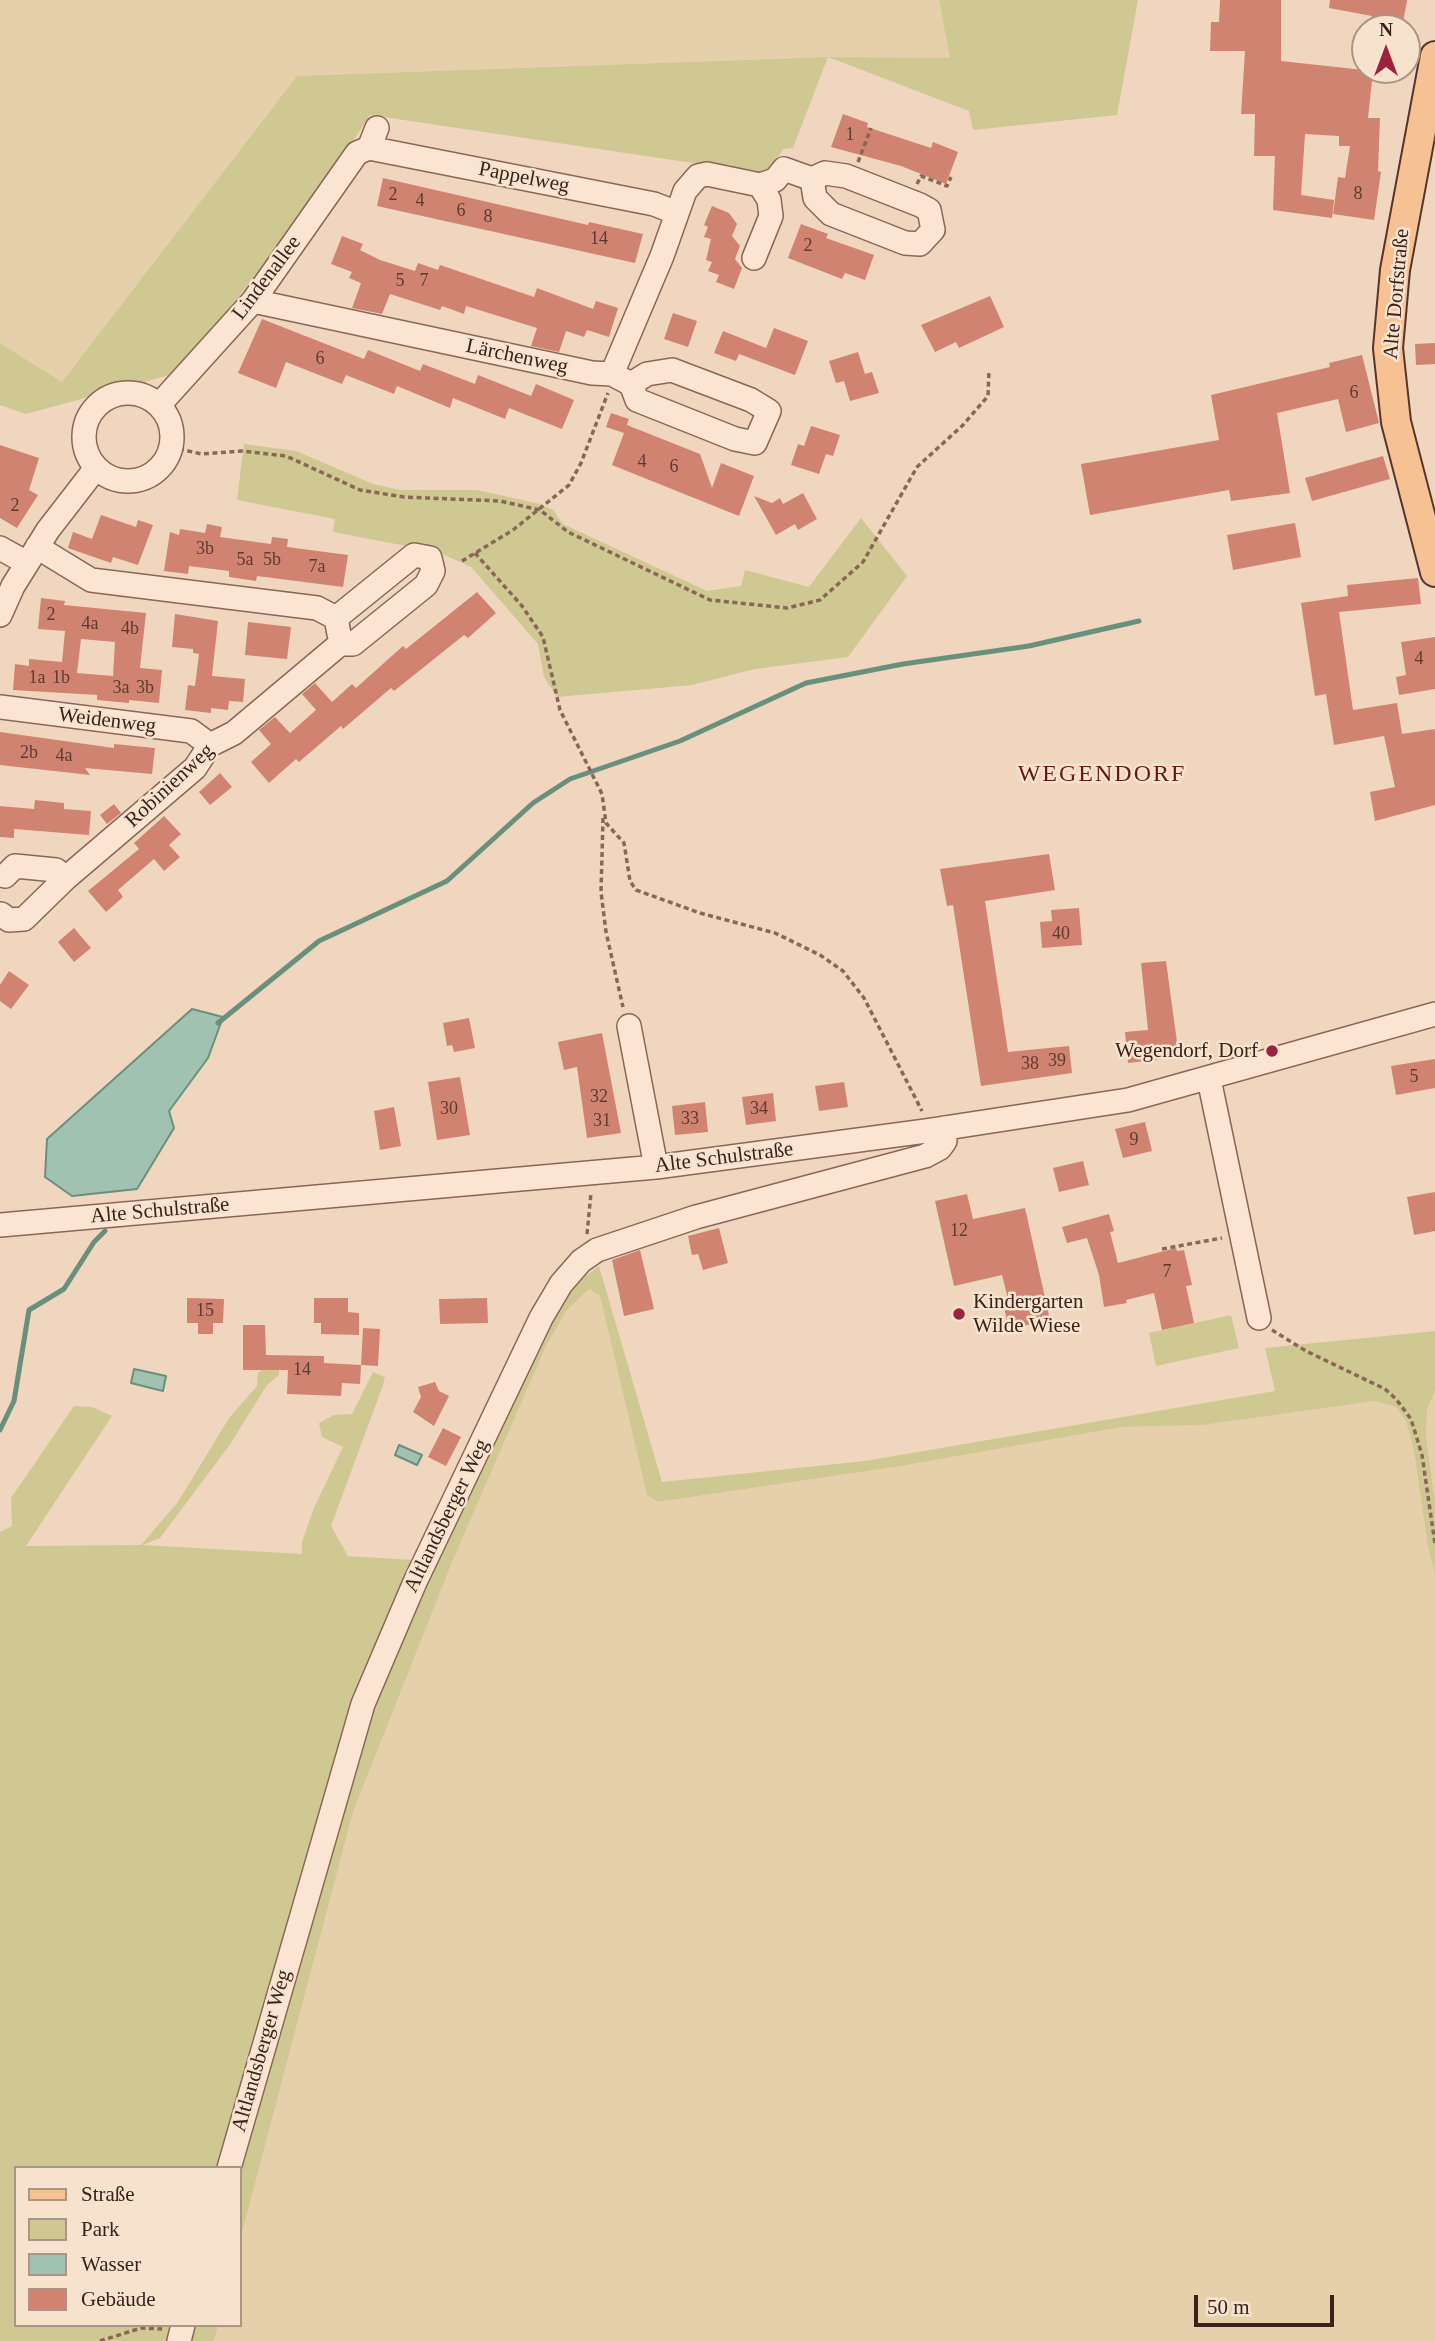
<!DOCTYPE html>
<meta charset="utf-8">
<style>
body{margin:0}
#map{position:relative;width:1435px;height:2341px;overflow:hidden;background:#f0d6be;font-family:Georgia,serif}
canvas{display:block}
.legend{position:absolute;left:14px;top:2166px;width:228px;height:161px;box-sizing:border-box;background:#f7e2ce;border:2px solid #ab9686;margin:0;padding:9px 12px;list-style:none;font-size:21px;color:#38231b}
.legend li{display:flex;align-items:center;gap:14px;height:35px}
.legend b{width:35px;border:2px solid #ab9686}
.north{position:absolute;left:1351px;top:14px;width:70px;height:70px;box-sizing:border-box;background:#f7e2ce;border:2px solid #ab9686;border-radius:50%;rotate:0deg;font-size:19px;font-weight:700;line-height:28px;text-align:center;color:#38231b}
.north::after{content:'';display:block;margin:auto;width:24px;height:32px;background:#9c223f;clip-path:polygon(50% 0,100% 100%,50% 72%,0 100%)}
.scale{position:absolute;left:1194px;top:2295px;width:140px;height:32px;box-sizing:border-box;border:4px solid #38231b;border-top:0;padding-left:9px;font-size:21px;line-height:24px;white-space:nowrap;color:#38231b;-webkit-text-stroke:5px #f7e2ce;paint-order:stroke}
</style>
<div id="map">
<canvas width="1435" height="2341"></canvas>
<ul class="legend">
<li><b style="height:9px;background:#f6c193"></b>Straße</li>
<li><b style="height:19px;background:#cfc892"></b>Park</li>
<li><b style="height:19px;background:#a2c2b1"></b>Wasser</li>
<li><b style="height:19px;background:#d18372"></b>Gebäude</li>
</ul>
<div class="north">N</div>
<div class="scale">50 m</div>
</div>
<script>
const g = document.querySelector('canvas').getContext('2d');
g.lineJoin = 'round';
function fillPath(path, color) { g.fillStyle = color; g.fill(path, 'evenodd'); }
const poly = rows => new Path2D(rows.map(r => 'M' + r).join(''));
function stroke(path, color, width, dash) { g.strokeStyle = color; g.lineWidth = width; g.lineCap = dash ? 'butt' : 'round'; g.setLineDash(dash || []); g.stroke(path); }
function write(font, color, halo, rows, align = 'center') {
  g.font = font + ' Georgia,serif'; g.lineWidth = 5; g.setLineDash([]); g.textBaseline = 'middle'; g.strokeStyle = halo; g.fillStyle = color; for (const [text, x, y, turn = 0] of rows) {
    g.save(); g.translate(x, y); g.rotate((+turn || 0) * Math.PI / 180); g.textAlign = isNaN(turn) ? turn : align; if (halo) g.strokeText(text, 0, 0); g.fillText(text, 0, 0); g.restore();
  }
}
const farmland = poly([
 [0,0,939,0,951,58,828,57,297,76,62,382,0,343],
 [589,1289,600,1296,647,1495,657,1502,901,1466,1122,1427,1203,1425,1375,1401,1396,1407,1406,1421,1414,1451,1428,1547,1435,1575,1435,2341,214,2341,218,2325,240,2325,240,2240,353,1812,452,1562,546,1346,567,1310],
 [1435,1390,1435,1502,1426,1436,1427,1410]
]);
const green = poly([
 [939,0,1138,0,1117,115,973,130,969,111,828,57,793,148,783,149,767,174,370,115,312,205,177,373,26,414,0,405,0,343,62,382,297,76,828,57,950,58],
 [244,444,296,451,373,484,400,490,477,490,540,504,553,510,563,524,707,591,741,586,745,570,809,587,861,518,907,576,848,657,755,669,692,685,557,697,544,677,538,644,471,567,438,552,333,532,335,519,237,500],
 [599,1266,662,1482,865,1461,1275,1391,1265,1348,1435,1331,1435,1390,1427,1410,1426,1436,1435,1502,1435,1575,1428,1547,1414,1451,1406,1421,1396,1407,1375,1401,1203,1425,1122,1427,901,1466,657,1502,647,1495,600,1296,589,1289,567,1310,546,1346,452,1562,353,1812,240,2240,240,2168,16,2168,16,2325,218,2325,214,2341,0,2341,0,1532,12,1526,11,1498,74,1406,92,1407,112,1416,26,1546,141,1545,178,1502,229,1418,257,1386,258,1373,280,1357,279,1375,267,1385,229,1446,160,1538,143,1545,302,1554,302,1542,314,1508,343,1447,322,1437,319,1423,334,1415,352,1414,373,1372,385,1377,382,1388,331,1526,348,1556,413,1560,441,1557,559,1297],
 [1231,1315,1239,1348,1156,1366,1149,1333]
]);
const water = poly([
 [192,1009,223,1017,208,1058,169,1111,174,1128,137,1189,72,1196,45,1177,47,1139,192,1009],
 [134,1369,166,1376,163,1391,131,1383,134,1369],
 [399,1445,422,1455,417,1465,395,1455,399,1445]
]);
const stream = poly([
 [218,1023,319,941,447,881,533,803,570,779,680,741,806,683,903,664,1029,646,1139,621],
 [0,1430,14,1401,29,1310,64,1289,94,1242,105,1231]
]);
const building = poly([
 [1220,0,1281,0,1281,61,1373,71,1368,118,1380,118,1378,171,1381,172,1374,220,1333,214,1338,177,1345,178,1350,146,1339,146,1339,136,1305,134,1301,195,1334,200,1332,218,1273,210,1275,156,1254,156,1255,114,1241,114,1245,51,1210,51,1211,22,1219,22],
 [1330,0,1407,0,1402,28,1370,28,1372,16,1329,8],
 [843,114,868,123,867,127,931,148,933,142,958,152,946,184,901,166,831,147],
 [383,178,588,225,589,222,643,234,635,263,377,206],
 [712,206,729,213,737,224,732,236,740,246,735,259,742,268,734,289,716,282,719,275,708,271,712,262,706,260,711,239,704,237,708,227,704,225],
 [801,224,828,234,826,238,874,255,865,280,845,273,842,279,788,258],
 [342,236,363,244,360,250,380,260,415,271,418,263,438,270,440,265,534,297,537,288,593,309,596,301,618,308,609,337,587,330,584,337,566,331,559,352,531,346,537,328,466,306,464,314,442,306,440,310,390,294,382,314,352,308,361,283,349,278,352,272,331,264],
 [990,296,1004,327,959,348,956,342,935,352,921,325],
 [673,313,697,321,688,347,664,339],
 [262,319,364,359,368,350,420,371,423,364,475,384,478,375,531,396,536,384,574,400,562,429,509,408,505,419,453,398,450,408,397,386,394,394,346,375,342,384,286,362,276,388,238,373],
 [774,328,808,341,795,375,739,354,736,361,714,353,723,331,766,348],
 [1435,343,1435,364,1416,365,1415,344],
 [858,352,865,374,872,372,879,393,850,401,844,381,836,383,829,361],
 [1362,355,1379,423,1346,432,1338,399,1277,413,1290,493,1231,501,1229,490,1090,515,1081,464,1219,440,1211,395,1330,367,1329,363],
 [611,413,629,419,624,433,606,427],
 [627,425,700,454,712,488,721,463,754,476,739,516,612,465],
 [811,426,840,435,833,456,826,454,819,474,791,465,798,444,804,446],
 [0,445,39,458,29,490,38,495,17,528,0,518],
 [1383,456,1390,479,1312,501,1305,478],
 [803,493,817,519,798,530,795,524,776,535,754,496,772,503,780,498,783,504],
 [101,515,136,527,138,520,153,525,138,565,113,557,111,563,68,548,73,532,92,539],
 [1295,523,1301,557,1233,570,1227,535],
 [207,524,222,527,220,537,271,544,272,537,288,539,287,547,348,555,343,587,257,576,256,581,229,577,229,571,189,566,188,574,164,571,170,532,179,535,180,529,205,533],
 [1418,578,1421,604,1339,612,1353,710,1397,703,1402,734,1435,729,1435,805,1375,821,1370,792,1395,787,1384,736,1334,745,1326,694,1315,696,1301,603,1348,596,1347,585],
 [477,592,496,613,468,638,464,635,394,691,391,688,343,729,341,726,299,762,296,759,269,783,251,762,271,744,259,730,275,717,290,733,316,710,302,694,315,683,332,702,352,684,356,688,403,646,406,649],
 [41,598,65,601,64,605,146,613,140,668,162,670,159,703,129,700,129,703,97,700,97,695,13,690,15,664,29,666,29,659,62,662,65,631,38,629],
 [81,639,115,642,113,676,77,673],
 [175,614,218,621,212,676,245,679,243,702,229,701,228,710,211,708,211,713,185,710,188,685,195,686,199,654,193,653,193,649,172,647],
 [248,622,291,627,287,659,245,655],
 [1435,637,1435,689,1399,695,1396,677,1406,675,1401,642],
 [0,732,114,748,114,744,155,748,152,774,85,768,90,775,0,765],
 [220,773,232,787,210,805,199,792],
 [35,800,64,803,64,809,91,811,89,835,14,829,14,838,0,837,0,806,34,809],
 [114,804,121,813,107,824,100,815],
 [164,816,181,834,169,845,180,857,164,871,154,859,118,890,123,897,106,912,88,891,139,849,134,843],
 [1049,854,1055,890,985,901,1008,1052,1069,1046,1072,1073,981,1086,953,905,947,906,940,869],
 [1079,908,1082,945,1042,948,1040,922,1052,921,1051,910],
 [74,928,91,948,74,962,58,942],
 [1166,961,1179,1057,1128,1063,1125,1032,1148,1030,1141,963],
 [9,971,29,985,11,1009,0,1001,0,985],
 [469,1018,475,1048,454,1052,452,1045,447,1046,443,1023],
 [602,1033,621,1133,587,1138,577,1067,564,1070,558,1042],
 [1435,1059,1435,1088,1396,1095,1391,1066],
 [460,1077,470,1135,437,1140,428,1082],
 [844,1082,848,1107,819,1111,815,1086],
 [773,1093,776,1121,746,1125,742,1097],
 [705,1102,708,1132,675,1135,672,1106],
 [394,1107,401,1146,380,1150,374,1111],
 [1145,1122,1152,1151,1123,1158,1115,1129],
 [1083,1161,1089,1185,1059,1192,1053,1168],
 [1435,1192,1435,1231,1414,1235,1407,1197],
 [967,1194,973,1219,1025,1208,1050,1320,1009,1329,1003,1304,1009,1303,1002,1275,954,1286,935,1201],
 [1109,1214,1114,1231,1110,1232,1118,1263,1176,1248,1177,1251,1184,1250,1192,1285,1186,1286,1194,1323,1162,1330,1154,1293,1126,1300,1127,1303,1104,1307,1099,1275,1087,1238,1067,1243,1062,1227],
 [719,1228,728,1263,703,1270,698,1254,692,1255,688,1236],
 [640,1250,654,1309,624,1316,612,1260],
 [187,1298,224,1299,223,1323,213,1323,213,1334,198,1334,198,1323,187,1323],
 [314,1298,348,1298,348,1312,359,1313,359,1335,321,1334,321,1323,314,1323],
 [487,1298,488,1323,440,1324,439,1299],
 [243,1325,265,1325,266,1355,324,1356,324,1363,361,1365,363,1328,380,1329,378,1366,361,1365,360,1384,342,1383,341,1396,287,1394,288,1370,243,1370],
 [435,1382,439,1391,449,1396,434,1426,413,1412,421,1397,418,1387],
 [443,1428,461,1437,446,1466,428,1457]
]);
const path = poly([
 [858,162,871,128],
 [917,184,921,176,947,186,951,177],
 [179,449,202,454,242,451,286,456,360,490,404,497,500,501,540,510,568,532,710,600,787,608,820,600,863,562,917,467,963,425,988,396,989,370],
 [475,553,522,606,543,637,560,710,602,794,606,823,624,843,630,881,636,890,700,913,775,933,820,955,843,971,864,998,922,1111],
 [462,561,513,530,569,485,581,463,608,393],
 [603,818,601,892,606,932,623,1007],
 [587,1234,591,1193],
 [1162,1249,1222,1238],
 [1272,1330,1306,1351,1385,1389,1396,1399,1411,1419,1422,1455,1435,1544],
 [100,2341,141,2328,162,2329]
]);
const minor = poly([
 [369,148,377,128],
 [754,258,771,216,769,200,760,185],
 [253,301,592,373,612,374,662,256,685,191,698,176,707,174,760,185,775,180,784,169,812,179,815,198,831,214,905,243,920,244,933,230,929,210,920,205,846,176,825,173,812,179],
 [612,374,631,384,637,400,735,439,755,443,769,411,751,400,672,370,647,374,631,384],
 '84 437a44 44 0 1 1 88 0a44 44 0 1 1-88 0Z',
 [159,405,253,301,357,153,369,148,654,204,677,213],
 [37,547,91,580,317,608,336,618,339,634],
 [0,548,27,563],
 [0,615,13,586,48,530,96,468],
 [0,707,191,731,210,745],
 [5,876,15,866,56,870,66,878,195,768,210,745,234,733,340,644,353,644,426,585,433,571,430,558,414,555,336,618],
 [1,914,9,920,24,919,66,878],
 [629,1026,656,1167],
 [1209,1079,1259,1318],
 [0,1225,656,1167,926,1131,1128,1100,1435,1014],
 [229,2168,363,1704,415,1582,541,1318,561,1284,581,1261,597,1250,696,1217,925,1156,940,1148,945,1141,944,1128],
 [179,2341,183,2325]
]);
const major = poly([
 [1435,56,1395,270,1388,348,1396,422,1435,572]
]);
const markers = [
 [1272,1051,7,"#9c223f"],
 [959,1314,7,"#9c223f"]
];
const numberNames = [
 ["1",850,135],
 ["8",1358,194],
 ["2",393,195],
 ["4",420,201],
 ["6",461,211],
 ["8",488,217],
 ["14",599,239],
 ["2",808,246],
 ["5",400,281],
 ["7",424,281],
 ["6",320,359],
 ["6",1354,393],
 ["4",642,462],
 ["6",674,467],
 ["2",15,506],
 ["3b",205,549],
 ["5a",245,560],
 ["5b",272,560],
 ["7a",317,567],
 ["2",51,615],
 ["4a",90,624],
 ["4b",130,629],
 ["4",1419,659],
 ["1a",37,678],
 ["1b",61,678],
 ["3a",121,688],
 ["3b",145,688],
 ["2b",29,753],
 ["4a",64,756],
 ["40",1061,934],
 ["39",1057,1061],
 ["38",1030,1064],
 ["5",1414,1077],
 ["32",599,1097],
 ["30",449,1109],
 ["34",759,1109],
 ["33",690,1119],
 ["31",602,1121],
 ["9",1134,1140],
 ["12",959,1231],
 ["7",1167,1272],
 ["15",205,1311],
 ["14",302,1370]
];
const streetNames = [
 ["Pappelweg",524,178,11],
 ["Lindenallee",267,278,-53],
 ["Alte Dorfstraße",1397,294,-85],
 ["Lärchenweg",517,357,12],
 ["Weidenweg",107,721,7],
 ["Robinienweg",170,786,-43],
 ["Alte Schulstraße",724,1158,-7],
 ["Alte Schulstraße",160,1211,-5],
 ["Altlandsberger Weg",447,1516,-64],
 ["Altlandsberger Weg",262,2051,-74]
];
const poiNames = [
 ["Wegendorf, Dorf",1258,1051],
 ["Kindergarten",973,1302,"left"],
 ["Wilde Wiese",973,1326,"left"]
];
const quarterNames = [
 ["WEGENDORF",1102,775]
];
fillPath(farmland, '#e6cfab');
fillPath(green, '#cfc892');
fillPath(water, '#a2c2b1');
stroke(water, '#69907d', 2);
stroke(stream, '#69907d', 5);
fillPath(building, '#d18372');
stroke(minor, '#8a6656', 26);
stroke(major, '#57352b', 32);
stroke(path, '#8a6656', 3.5, [5, 3.5]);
stroke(minor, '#fbe5d2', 23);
stroke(major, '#f6c193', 28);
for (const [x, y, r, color] of markers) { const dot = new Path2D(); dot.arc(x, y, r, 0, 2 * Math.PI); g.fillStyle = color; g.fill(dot); stroke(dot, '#f7e2ce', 2.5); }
write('18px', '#5e3b31', null, numberNames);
write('21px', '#38231b', '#f7e2ce', streetNames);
write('21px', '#38231b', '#f7e2ce', poiNames, 'right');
g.letterSpacing = '2px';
write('24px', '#67181a', '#f7e2ce', quarterNames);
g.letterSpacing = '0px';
</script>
